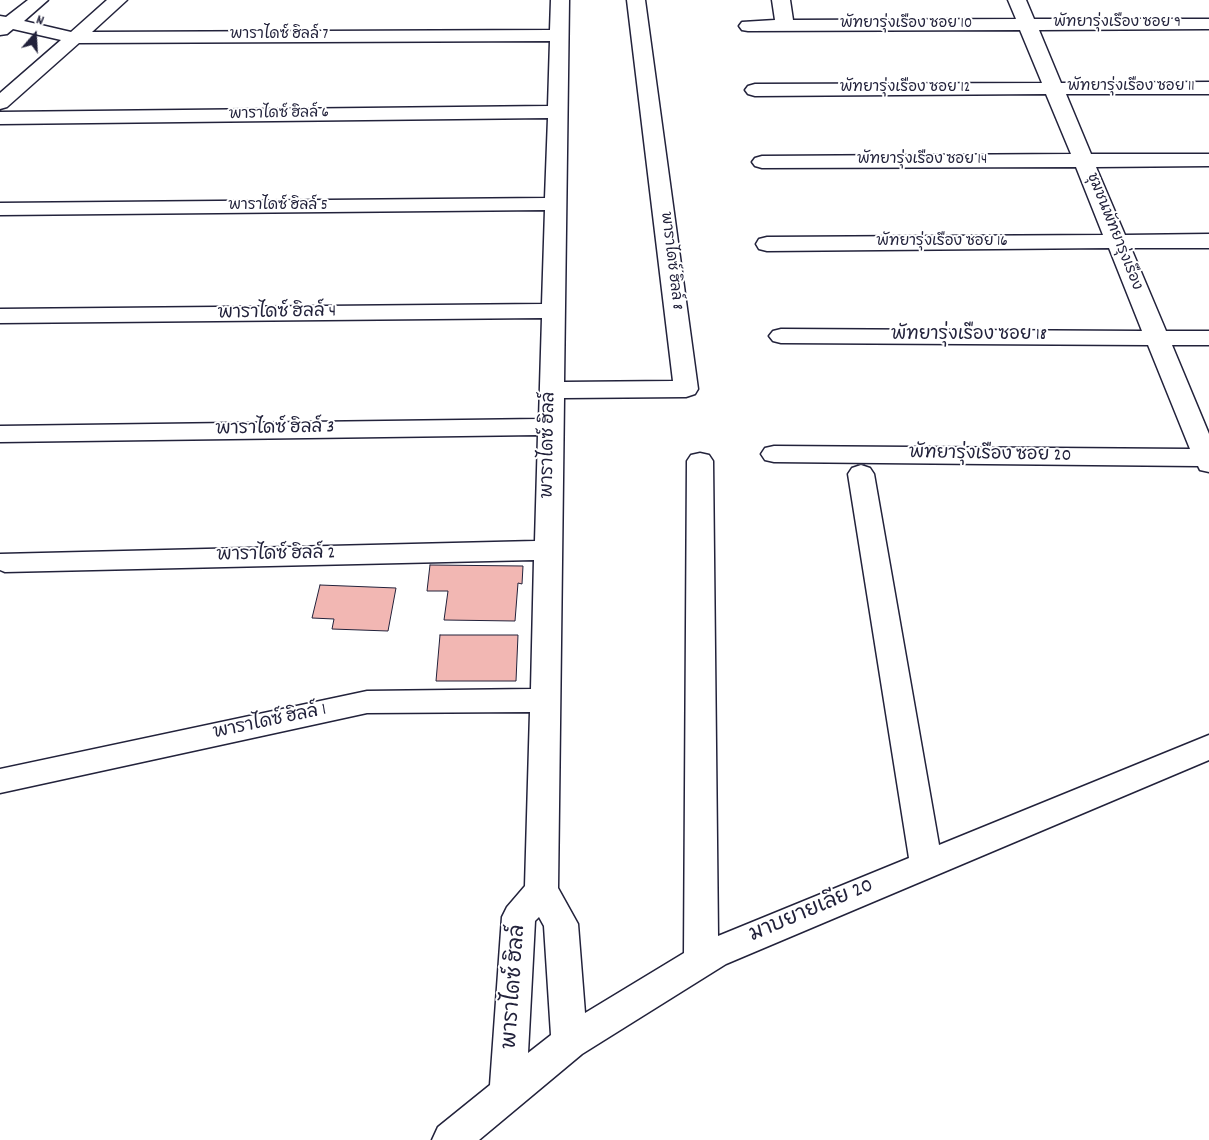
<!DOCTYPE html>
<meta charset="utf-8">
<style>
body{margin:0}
#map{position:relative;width:1209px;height:1140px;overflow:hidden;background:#fff;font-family:Dekko,sans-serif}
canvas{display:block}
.north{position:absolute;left:10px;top:10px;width:50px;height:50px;-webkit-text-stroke:4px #fff;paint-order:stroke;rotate:19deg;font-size:14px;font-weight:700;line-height:20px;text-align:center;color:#22223b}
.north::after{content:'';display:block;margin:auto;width:18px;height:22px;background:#22223b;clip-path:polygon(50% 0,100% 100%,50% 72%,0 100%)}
</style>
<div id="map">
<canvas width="1209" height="1140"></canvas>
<div class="north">N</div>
</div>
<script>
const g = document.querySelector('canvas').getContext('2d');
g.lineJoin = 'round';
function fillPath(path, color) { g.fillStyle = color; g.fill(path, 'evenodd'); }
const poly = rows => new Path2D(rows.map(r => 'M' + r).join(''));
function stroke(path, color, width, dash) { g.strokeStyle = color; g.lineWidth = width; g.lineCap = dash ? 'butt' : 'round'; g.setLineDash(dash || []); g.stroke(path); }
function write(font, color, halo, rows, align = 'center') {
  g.font = font + ' Dekko,"Playpen Sans Thai",sans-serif'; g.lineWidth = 4; g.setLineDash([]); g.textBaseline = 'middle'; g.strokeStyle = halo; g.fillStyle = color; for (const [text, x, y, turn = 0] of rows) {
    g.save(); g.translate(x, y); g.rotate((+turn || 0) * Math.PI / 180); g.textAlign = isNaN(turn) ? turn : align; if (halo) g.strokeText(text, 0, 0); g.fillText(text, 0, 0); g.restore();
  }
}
const building = poly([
 [430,565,523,566,522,584,518,583,515,621,444,620,448,591,427,591,430,565],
 [320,585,396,588,388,631,332,629,334,619,312,618,320,585],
 [440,635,518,635,516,681,436,681,440,635]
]);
const minor = poly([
 [28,0,48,0,24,21,71,32,107,0,127,0,92,32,550,30,551,0,569,0,564,382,673,381,627,0,645,0,698,389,695,394,686,397,564,398,558,888,578,924,585,1013,684,953,687,461,691,455,700,453,709,455,713,461,718,936,909,858,848,474,852,468,861,465,870,468,874,474,939,845,1209,735,1209,760,726,964,582,1054,479,1140,432,1140,438,1127,490,1085,502,917,507,907,525,886,530,712,367,713,0,793,0,769,367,691,531,689,534,560,5,572,0,570,0,554,535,541,538,435,0,442,0,426,539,419,542,318,0,323,0,309,542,304,545,210,0,215,0,203,545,198,548,118,0,124,0,112,548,106,550,41,79,43,7,107,0,109,0,93,61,40,13,29,7,34,0,35,0,16,6,17,28,0],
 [539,917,544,926,551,1035,528,1053,535,921,539,917],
 [772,0,790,0,793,20,1016,19,1008,0,1026,0,1034,19,1209,19,1209,29,1206,29,1039,30,1061,83,1209,82,1209,94,1066,94,1091,154,1209,154,1209,166,1096,167,1125,235,1209,234,1209,248,1131,248,1166,331,1209,331,1209,345,1172,345,1209,434,1209,472,1200,470,1198,466,774,462,765,460,761,454,765,448,774,446,1190,449,1148,345,781,343,773,341,769,336,773,331,781,329,1142,331,1109,248,767,251,759,249,756,244,759,239,767,237,1103,235,1076,167,762,168,755,166,752,162,755,158,762,156,1071,154,1046,94,755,96,748,94,745,90,748,86,755,84,1042,83,1020,30,748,31,742,30,739,26,742,22,775,20,772,0]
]);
const farStreetnames = [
 ["พัทยารุ่งเรือง ซอย 9",1117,24],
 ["พัทยารุ่งเรือง ซอย 10",906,25],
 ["พาราไดซ์ ฮิลล์ 7",279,36],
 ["พัทยารุ่งเรือง ซอย 11",1131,88],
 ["พัทยารุ่งเรือง ซอย 12",905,89],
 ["พาราไดซ์ ฮิลล์ 6",279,115,-1],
 ["พัทยารุ่งเรือง ซอย 14",922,161],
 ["พาราไดซ์ ฮิลล์ 5",278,207],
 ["ชุมชนพัทยารุ่งเรือง",1113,232,68],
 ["พัทยารุ่งเรือง ซอย 16",942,243],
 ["พาราไดซ์ ฮิลล์ 8",670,261,83]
];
const streetNames = [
 ["พาราไดซ์ ฮิลล์ 4",277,314,-1],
 ["พัทยารุ่งเรือง ซอย 18",969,337],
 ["พาราไดซ์ ฮิลล์ 3",275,430,-1],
 ["พาราไดซ์ ฮิลล์",550,445,-89],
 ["พัทยารุ่งเรือง ซอย 20",990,456,1],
 ["พาราไดซ์ ฮิลล์ 2",276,556,-1],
 ["พาราไดซ์ ฮิลล์ 1",270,723,-12]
];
const nearStreetnames = [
 ["มาบยายเลีย 20",812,912,-23],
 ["พาราไดซ์ ฮิลล์",516,987,-86]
];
fillPath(building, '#f2b7b3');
stroke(building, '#22223b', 1);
stroke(minor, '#22223b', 3);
fillPath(minor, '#fff');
write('15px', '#22223b', '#fff', farStreetnames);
write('18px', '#22223b', '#fff', streetNames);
write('21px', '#22223b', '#fff', nearStreetnames);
</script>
